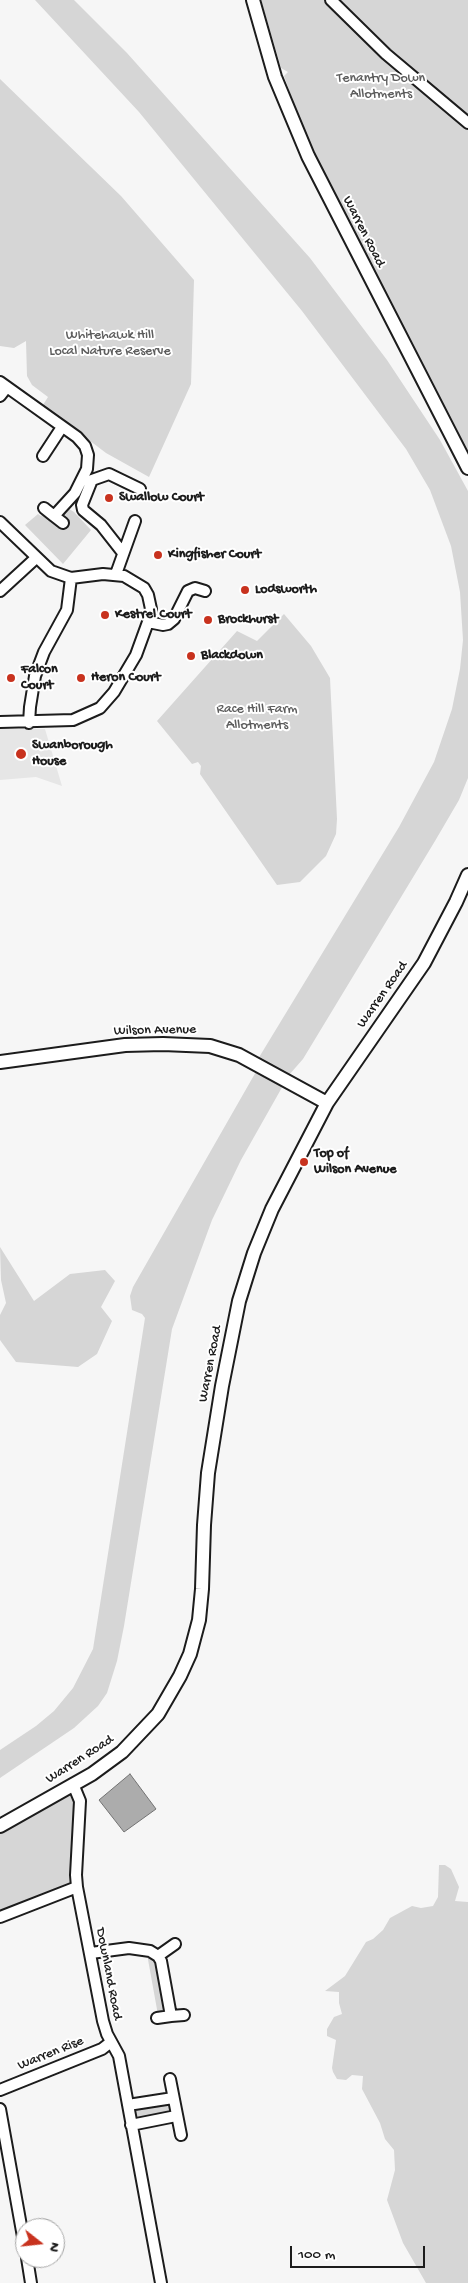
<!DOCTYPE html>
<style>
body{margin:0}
#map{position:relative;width:468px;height:2283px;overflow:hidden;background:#f6f6f6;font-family:"Gochi Hand",sans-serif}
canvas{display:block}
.north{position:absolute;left:15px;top:2218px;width:50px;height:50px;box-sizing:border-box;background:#fff;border:1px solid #a4a4a4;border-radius:50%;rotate:106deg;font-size:14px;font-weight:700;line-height:20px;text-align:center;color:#1c1c1c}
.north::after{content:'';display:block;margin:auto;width:18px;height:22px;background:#c8321e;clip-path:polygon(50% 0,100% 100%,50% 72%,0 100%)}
.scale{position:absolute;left:290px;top:2246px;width:135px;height:22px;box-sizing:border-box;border:2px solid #1c1c1c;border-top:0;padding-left:6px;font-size:15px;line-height:18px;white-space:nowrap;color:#1c1c1c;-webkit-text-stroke:4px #fff;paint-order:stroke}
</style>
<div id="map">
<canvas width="468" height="2283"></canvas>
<div class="north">N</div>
<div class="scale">100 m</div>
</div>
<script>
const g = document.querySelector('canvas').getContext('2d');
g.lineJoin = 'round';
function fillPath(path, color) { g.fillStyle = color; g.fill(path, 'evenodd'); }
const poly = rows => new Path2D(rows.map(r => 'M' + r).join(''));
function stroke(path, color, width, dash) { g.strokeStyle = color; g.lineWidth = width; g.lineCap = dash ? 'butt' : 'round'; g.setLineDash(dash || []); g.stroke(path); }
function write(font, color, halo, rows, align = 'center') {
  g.font = font + ' "Gochi Hand",sans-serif'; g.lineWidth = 4; g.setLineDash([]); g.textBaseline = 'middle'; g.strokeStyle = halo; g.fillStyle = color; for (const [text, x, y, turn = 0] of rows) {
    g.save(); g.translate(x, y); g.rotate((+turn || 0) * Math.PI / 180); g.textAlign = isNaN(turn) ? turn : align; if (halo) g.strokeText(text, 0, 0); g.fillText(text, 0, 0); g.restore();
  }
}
const built = poly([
 [0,729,45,729,62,786,36,777,0,780]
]);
const green = poly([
 [35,0,74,0,127,53,310,258,387,360,440,440,468,491,468,778,459,800,435,841,303,1059,289,1075,241,1160,212,1220,172,1329,124,1626,117,1661,107,1693,98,1706,74,1728,0,1778,0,1750,36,1726,54,1711,73,1688,93,1649,145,1318,142,1314,132,1310,130,1296,133,1287,257,1070,258,1059,399,827,434,762,452,709,460,669,463,640,460,592,451,546,430,490,406,449,302,311,139,112],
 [261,0,468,0,468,454,311,149,312,147,305,134,284,76,288,72,281,68],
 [0,79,121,196,194,280,191,384,149,477,106,453,43,405,48,397,32,385,27,376,26,341,14,348,0,346],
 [66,507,74,512,91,530,63,564,25,525,38,514,41,516,43,514,62,527,62,513],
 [284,614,311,646,330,678,337,819,336,834,326,856,300,882,277,885,200,774,201,766,198,762,192,764,157,721,237,631,257,641],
 [0,1247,34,1301,70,1274,105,1270,115,1281,101,1307,112,1321,97,1354,78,1367,16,1362,0,1340,0,1315,6,1303,1,1280],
 [76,1793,76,1886,0,1916,0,1832,65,1795],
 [439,1865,445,1865,451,1869,459,1887,455,1901,468,1902,468,2283,426,2283,403,2243,387,2200,395,2170,394,2150,385,2139,380,2123,362,2089,363,2076,352,2075,346,2080,337,2079,333,2072,332,2068,336,2040,327,2036,327,2029,334,2017,342,2014,339,2003,339,1992,325,1991,345,1976,366,1942,373,1939,383,1930,390,1918,412,1906,421,1908,433,1906,438,1897],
 [147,1954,156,1960,165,2010,158,2015],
 [169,2103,171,2108,169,2113,139,2119,136,2118,133,2113,135,2108]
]);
const water = poly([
 [130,1774,156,1809,124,1832,99,1800,130,1774]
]);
const minor = poly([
 [331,0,386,54,468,123],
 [0,382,77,437,85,446,88,455,87,469,75,493,54,516,44,508],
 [0,396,7,387],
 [43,456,62,427],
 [54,516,63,523],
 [0,522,51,571,71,578,103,574,124,576,144,588,148,595,151,609,148,622,136,655,114,692,100,708,73,720,0,722],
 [123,553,101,525,83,510,82,505,92,480,109,474,140,489],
 [116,574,135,521],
 [0,591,36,558],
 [148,622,163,625,168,624,174,619,188,591,195,588,205,591],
 [29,723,30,707,35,676,44,652,67,610,71,578],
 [73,1784,80,1801,76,1875,77,1887,103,2021,107,2034,119,2056,161,2283],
 [0,1917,77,1887],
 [91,1953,129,1948,150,1951,158,1956,161,1961,171,2016,157,2018],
 [158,1956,175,1944],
 [171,2016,184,2015],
 [170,2079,181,2135],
 [0,2090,102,2049,111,2042],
 [128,2105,173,2098],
 [0,2109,25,2248],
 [131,2125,176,2116],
 [27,2258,31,2283]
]);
const tertiary = poly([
 [253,0,275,77,308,156,468,468],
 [0,1062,125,1045,163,1044,210,1046,239,1055,327,1103],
 [0,1826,92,1774,122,1752,158,1714,180,1676,190,1654,199,1620,202,1589,204,1525,208,1473,222,1386,239,1301,254,1253,272,1209,327,1103,424,963,456,902,468,875]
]);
const markers = [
 [109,498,5,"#c8321e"],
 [158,555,5,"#c8321e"],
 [245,590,5,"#c8321e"],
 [105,615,5,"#c8321e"],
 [208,620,5,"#c8321e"],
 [191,656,5,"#c8321e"],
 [11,678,5,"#c8321e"],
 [81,678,5,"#c8321e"],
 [21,754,6,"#c8321e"],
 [304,1162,5,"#c8321e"]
];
const parkNames = [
 ["Tenantry Down",381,79],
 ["Allotments",381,95],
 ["Whitehawk Hill",110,336],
 ["Local Nature Reserve",110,352],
 ["Race Hill Farm",257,710],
 ["Allotments",257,726]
];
const streetNames = [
 ["Warren Road",363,232,63],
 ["Warren Road",383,995,-55],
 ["Wilson Avenue",155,1031,-1],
 ["Warren Road",211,1364,-79],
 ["Warren Road",80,1760,-33],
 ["Downland Road",108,1974,79],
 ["Warren Rise",51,2054,-22]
];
const poiNames = [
 ["Swallow Court",119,498],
 ["Kingfisher Court",168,555],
 ["Lodsworth",255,590],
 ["Kestrel Court",115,615],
 ["Brockhurst",218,620],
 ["Blackdown",201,656],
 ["Falcon",21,670],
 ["Court",21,686],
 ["Heron Court",91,678],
 ["Swanborough",32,746],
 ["House",32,762],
 ["Top of",314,1154],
 ["Wilson Avenue",314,1170]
];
fillPath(built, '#e6e6e6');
fillPath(green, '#d6d6d6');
fillPath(water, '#acacac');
stroke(water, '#727272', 1);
stroke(minor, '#1c1c1c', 14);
stroke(tertiary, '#1c1c1c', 16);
stroke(minor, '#fff', 10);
stroke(tertiary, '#fff', 12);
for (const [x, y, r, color] of markers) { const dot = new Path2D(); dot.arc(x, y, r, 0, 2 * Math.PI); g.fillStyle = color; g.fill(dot); stroke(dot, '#fff', 2); }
write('14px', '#5d5d5d', '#fff', parkNames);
write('14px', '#1c1c1c', '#fff', streetNames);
write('bold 14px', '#1c1c1c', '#fff', poiNames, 'left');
</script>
